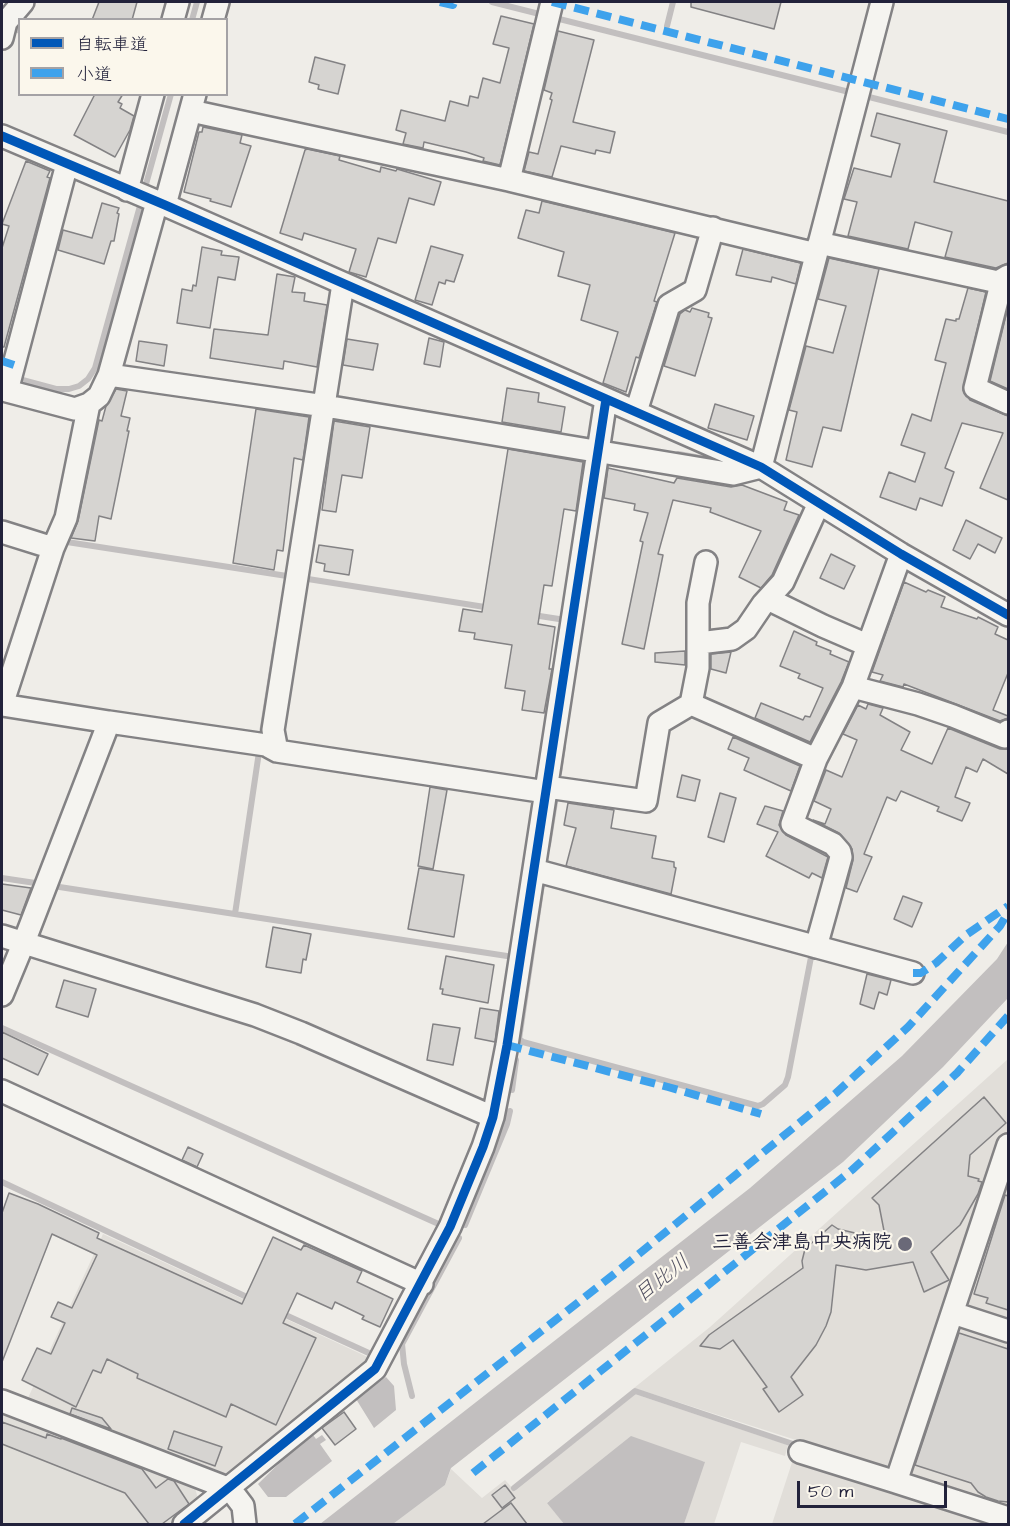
<!DOCTYPE html>
<meta charset="utf-8">
<style>
body{margin:0}
#map{position:relative;width:1010px;height:1526px;overflow:hidden;background:#efede8;font-family:"Architects Daughter","Klee One",sans-serif}
canvas{display:block}
.frame{position:absolute;inset:0;border:3px solid #22223b;pointer-events:none}
.legend{position:absolute;left:18px;top:18px;width:210px;height:78px;box-sizing:border-box;background:#fbf7ec;border:2px solid #a4a2a5;margin:0;padding:8px 10px;list-style:none;font-size:18px;color:#22223b}
.legend li{display:flex;align-items:center;gap:12px;height:30px}
.legend b{width:30px;border:2px solid #a4a2a5}
.scale{position:absolute;left:797px;top:1481px;width:150px;height:27px;box-sizing:border-box;border:3px solid #22223b;border-top:0;padding-left:8px;font-size:18px;line-height:21px;white-space:nowrap;color:#22223b;-webkit-text-stroke:4px #fbf7ec;paint-order:stroke}
</style>
<div id="map">
<canvas width="1010" height="1526"></canvas>
<div class="frame"></div>
<ul class="legend">
<li><b style="height:8px;background:#0057b8"></b>自転車道</li>
<li><b style="height:8px;background:#3ea2ec"></b>小道</li>
</ul>
<div class="scale">50 m</div>
</div>
<script>
const g = document.querySelector('canvas').getContext('2d');
g.lineJoin = 'round';
function fillPath(path, color) { g.fillStyle = color; g.fill(path, 'evenodd'); }
const poly = rows => new Path2D(rows.map(r => 'M' + r).join(''));
function stroke(path, color, width, dash) { g.strokeStyle = color; g.lineWidth = width; g.lineCap = dash ? 'butt' : 'round'; g.setLineDash(dash || []); g.stroke(path); }
function write(font, color, halo, rows, align = 'center') {
  g.font = font + ' "Architects Daughter","Klee One",sans-serif'; g.lineWidth = 4.5; g.setLineDash([]); g.textBaseline = 'middle'; g.strokeStyle = halo; g.fillStyle = color; for (const [text, x, y, turn = 0] of rows) {
    g.save(); g.translate(x, y); g.rotate((+turn || 0) * Math.PI / 180); g.textAlign = isNaN(turn) ? turn : align; if (halo) g.strokeText(text, 0, 0); g.fillText(text, 0, 0); g.restore();
  }
}
const built = poly([
 [1008,1059,1008,1524,772,1524,799,1441,634,1388,710,1327],
 [103,1234,372,1359,235,1473,226,1474,28,1398],
 [635,1394,788,1445,785,1456,741,1442,714,1524,684,1524,704,1461,547,1502,564,1524,393,1524,445,1485,451,1469,482,1498,505,1480,515,1491]
]);
const green = poly([
 [2,1410,194,1484,199,1503,172,1524,2,1524]
]);
const water = poly([
 [1008,942,1008,998,943,1067,843,1162,451,1468,445,1485,393,1524,320,1524,750,1188,902,1056,997,959],
 [386,1377,394,1386,396,1410,374,1428,356,1399],
 [311,1432,316,1439,322,1435,326,1440,320,1444,332,1461,286,1497,268,1497,258,1484],
 [631,1436,705,1462,684,1524,564,1524,547,1503]
]);
const stream = poly([
 [492,2,1008,132],
 [192,20,197,2],
 [667,26,673,2],
 [13,28,20,31],
 [15,378,56,389,69,389,79,386,88,379,95,368,171,94],
 [678,454,706,459],
 [67,542,287,576],
 [308,579,491,608],
 [533,615,559,619],
 [262,733,277,639],
 [559,773,563,747],
 [548,845,555,802],
 [2,878,42,884],
 [542,884,519,1039,523,1042,758,1106,763,1104,785,1085,788,1077,812,952],
 [53,886,507,956],
 [235,914,259,752],
 [2,1028,443,1226],
 [512,1090,516,1060],
 [2,1182,251,1299],
 [465,1225,507,1124,510,1111],
 [279,1312,371,1354],
 [412,1396,404,1364,402,1344,459,1238],
 [514,1488,635,1391,793,1444]
]);
const building = poly([
 [99,2,137,2,132,20,92,20,99,2],
 [691,2,781,2,774,29,691,7,691,2],
 [501,16,534,24,500,165,483,161,484,158,466,152,424,142,423,148,403,144,406,133,396,130,401,110,445,121,450,101,468,106,470,96,478,98,483,78,500,83,509,48,493,44,501,16],
 [558,31,594,40,573,122,615,132,610,153,596,150,595,154,561,146,552,177,524,171,529,152,538,154,552,100,550,99,552,93,544,90,558,31],
 [315,57,345,65,338,94,318,89,319,85,309,82,315,57],
 [95,94,123,94,118,102,122,104,120,108,134,116,130,130,115,157,74,135,95,94],
 [877,113,947,131,934,182,1008,201,1008,263,996,268,945,257,952,232,915,222,908,249,848,236,857,202,844,199,854,168,891,177,900,144,871,136,877,113],
 [203,127,242,135,240,143,251,146,231,207,210,201,211,199,184,192,199,132,202,132,203,127],
 [307,149,340,156,339,160,380,172,381,167,396,171,397,169,441,182,434,205,409,198,396,243,378,238,366,277,349,272,356,249,304,233,302,240,280,233,305,150,307,149],
 [26,161,50,171,47,177,50,178,4,347,2,347,2,248,9,226,2,224,26,161],
 [542,201,675,233,654,301,657,302,639,358,636,357,626,392,603,383,618,332,581,320,590,285,558,276,564,252,518,238,526,210,539,213,542,201],
 [102,203,119,208,117,213,119,214,114,241,111,241,104,264,58,250,63,230,92,238,102,203],
 [431,246,463,255,454,282,446,280,445,284,439,282,432,305,415,300,431,246],
 [202,247,222,251,221,255,239,257,235,280,218,277,210,328,177,323,182,289,192,291,193,285,196,286,202,247],
 [743,249,801,263,796,284,772,277,771,282,736,275,743,249],
 [829,258,879,269,841,431,823,427,812,467,786,460,797,412,789,410,806,346,833,353,846,306,818,299,829,258],
 [277,274,295,277,292,292,305,293,304,301,327,305,317,367,284,361,283,369,210,358,214,329,268,335,277,274],
 [968,288,986,292,963,390,970,400,1008,416,1008,500,980,488,1003,433,962,423,945,468,954,472,942,506,920,498,916,510,880,497,889,472,915,482,925,453,901,445,912,414,931,421,946,363,935,360,946,319,956,321,956,319,959,319,968,288],
 [1008,307,1008,389,990,381,1008,307],
 [692,308,709,313,708,317,712,318,695,376,664,366,680,314,685,310,690,312,692,308],
 [429,338,444,342,440,367,424,364,429,338],
 [347,339,378,344,373,370,343,365,347,339],
 [139,341,167,345,164,366,136,361,139,341],
 [507,388,539,393,538,402,565,407,561,432,502,422,507,388],
 [116,389,127,391,121,416,130,418,127,431,129,431,111,519,99,516,95,541,71,538,78,521,99,420,102,421,106,406,116,389],
 [715,404,754,416,747,440,708,428,715,404],
 [256,409,309,417,303,460,294,458,283,551,277,550,274,570,233,563,256,409],
 [334,421,370,427,362,478,342,475,336,512,322,510,334,421],
 [508,449,583,462,576,511,564,509,552,586,544,585,538,624,555,627,549,669,552,669,544,713,522,710,525,691,505,688,512,645,474,639,475,633,459,631,463,609,482,612,508,449],
 [608,468,674,483,677,478,731,487,742,485,787,502,784,510,799,515,772,575,761,588,739,577,761,531,710,512,711,508,673,500,658,554,663,555,644,649,622,644,643,542,640,541,648,513,634,510,635,504,604,498,608,468],
 [966,520,1002,538,995,553,978,544,970,559,953,550,966,520],
 [319,545,353,550,349,575,324,571,325,564,316,562,319,545],
 [831,554,855,566,844,589,820,578,831,554],
 [904,582,926,592,928,590,945,597,941,607,977,619,978,617,998,627,995,634,1008,640,1008,673,993,710,1008,716,1008,718,1000,721,904,684,903,687,880,681,883,675,872,672,904,582],
 [794,631,817,642,816,645,831,651,830,654,849,662,841,682,810,742,755,718,761,703,803,720,805,716,810,717,823,688,798,678,800,674,780,666,794,631],
 [685,651,685,665,655,662,655,653,685,651],
 [731,652,726,673,711,669,711,654,731,652],
 [868,704,883,708,880,715,910,732,901,750,932,764,948,728,1000,749,1008,749,1008,774,983,759,977,772,966,767,955,797,970,803,962,821,937,811,939,807,901,791,896,801,887,797,864,854,872,857,857,892,846,888,853,860,852,849,839,833,813,820,825,824,831,809,814,801,826,770,842,777,857,740,843,734,858,705,866,709,868,704],
 [733,737,800,766,791,791,744,770,749,758,728,749,733,737],
 [682,775,700,780,695,801,677,797,682,775],
 [430,787,447,790,433,869,418,866,430,787],
 [720,793,736,798,724,842,708,837,720,793],
 [568,803,614,810,611,828,656,836,652,858,674,862,674,867,676,868,671,894,566,866,576,828,564,825,568,803],
 [765,806,783,811,779,825,786,835,828,857,822,878,812,873,809,878,766,856,778,832,757,824,765,806],
 [419,868,464,875,454,937,408,929,419,868],
 [2,884,31,888,21,915,2,910,2,884],
 [903,896,922,903,912,927,894,919,903,896],
 [273,927,311,934,306,960,303,959,301,973,266,967,273,927],
 [446,956,494,965,488,1003,442,994,443,989,440,989,446,956],
 [867,974,891,980,887,995,879,992,874,1009,860,1004,867,974],
 [64,980,96,989,88,1017,56,1007,64,980],
 [480,1008,499,1011,495,1042,475,1038,480,1008],
 [433,1024,460,1028,453,1065,427,1060,433,1024],
 [2,1032,48,1054,38,1075,2,1058,2,1032],
 [984,1097,1006,1123,970,1155,968,1176,979,1179,978,1181,982,1182,978,1194,960,1225,931,1252,949,1280,924,1292,913,1262,866,1270,836,1265,831,1312,826,1326,816,1345,791,1377,803,1395,779,1412,763,1389,767,1387,733,1340,720,1349,700,1346,709,1335,803,1268,802,1261,805,1249,832,1225,838,1229,855,1233,885,1236,879,1205,872,1198,984,1097],
 [188,1147,203,1154,197,1167,182,1160,188,1147],
 [9,1193,38,1204,99,1233,97,1238,242,1304,273,1237,301,1250,304,1245,362,1271,357,1282,393,1299,380,1327,362,1319,364,1316,335,1302,332,1309,297,1293,283,1323,316,1338,276,1425,231,1404,226,1417,137,1378,138,1374,107,1359,101,1373,93,1370,76,1407,22,1380,37,1348,51,1354,65,1323,51,1317,58,1302,72,1308,97,1255,52,1234,2,1362,2,1213,9,1193],
 [1005,1195,1008,1196,1008,1310,986,1303,988,1298,974,1294,1005,1195],
 [959,1333,1008,1349,1008,1502,998,1501,986,1497,978,1492,971,1483,915,1465,959,1333],
 [72,1408,102,1418,111,1429,70,1414,72,1408],
 [344,1412,356,1429,335,1445,322,1428,344,1412],
 [2,1422,46,1438,47,1434,61,1439,61,1438,142,1469,156,1488,168,1479,174,1481,189,1504,162,1524,149,1524,125,1493,2,1444,2,1422],
 [174,1431,222,1447,215,1466,168,1449,174,1431],
 [505,1485,515,1498,502,1508,492,1495,505,1485],
 [511,1503,527,1524,483,1524,511,1503]
]);
const street = poly([
 [173,20,178,2],
 [213,20,218,2],
 [2,38,6,22,23,2],
 [191,111,509,180,816,254],
 [2,136,165,205,761,467,901,554,1008,615],
 [67,164,7,391,75,409,89,404],
 [509,180,552,2],
 [127,190,153,94],
 [165,205,195,94],
 [819,243,998,282,1008,276],
 [998,282,999,292,975,388,1008,403],
 [109,375,325,406,733,474,761,467],
 [636,412,669,305,695,290,713,228],
 [761,467,882,2],
 [2,532,53,548],
 [768,599,823,626,867,645],
 [699,643,732,639,746,629,763,604,783,582,819,503],
 [853,687,918,704,953,716,1005,737,1008,731],
 [691,704,698,668,698,603,706,562],
 [2,705,53,548,66,518,89,404,99,396,109,375,157,202],
 [2,705,109,722],
 [277,751,273,730,343,284],
 [547,787,646,801,659,723,691,704,816,759,853,687,901,554],
 [534,870,913,973],
 [2,936,255,1015,301,1033,493,1117],
 [816,947,841,857,840,852,833,844,792,824,816,759],
 [2,995,24,942,109,722,266,745,277,751,546,792],
 [2,1091,422,1284],
 [1008,1145,896,1482,1008,1518],
 [953,1313,1008,1331],
 [2,1401,230,1489,243,1506,245,1524],
 [800,1452,896,1482],
 [184,1524,375,1369,450,1227,483,1147,493,1117,507,1045,606,399]
]);
const quiet = poly([
 [440,2,453,5,454,2],
 [552,2,1008,119],
 [2,361,14,365],
 [913,973,921,973,936,963,966,935,1008,906],
 [507,1045,668,1087,761,1114],
 [473,1473,852,1170,957,1073,1008,1016],
 [295,1524,613,1275,836,1093,908,1027,1000,926,1008,912]
]);
const cycleway = poly([
 [2,136,165,205,761,467,901,554,1008,615],
 [184,1524,375,1369,450,1227,483,1147,493,1117,507,1045,606,399]
]);
const markers = [
 [905,1244,8,"#6a6978"]
];
const poiNames = [
 ["三善会津島中央病院",892,1244]
];
const waterNames = [
 ["目比川",663,1280,-38]
];
fillPath(built, '#e1ded9');
fillPath(green, '#e0ded9');
fillPath(water, '#c2bfbf');
stroke(stream, '#c2bfbf', 6);
fillPath(building, '#d6d4d1');
stroke(building, '#838284', 1.5);
stroke(street, '#838284', 26);
stroke(street, '#f5f4f0', 21);
stroke(quiet, '#3ea2ec', 8, [15, 8]);
stroke(cycleway, '#0057b8', 9);
for (const [x, y, r, color] of markers) { const dot = new Path2D(); dot.arc(x, y, r, 0, 2 * Math.PI); g.fillStyle = color; g.fill(dot); stroke(dot, '#fbf7ec', 2); }
write('bold 20px', '#22223b', '#fbf7ec', poiNames, 'right');
write('italic 21px', '#535263', '#fbf7ec', waterNames);
</script>
